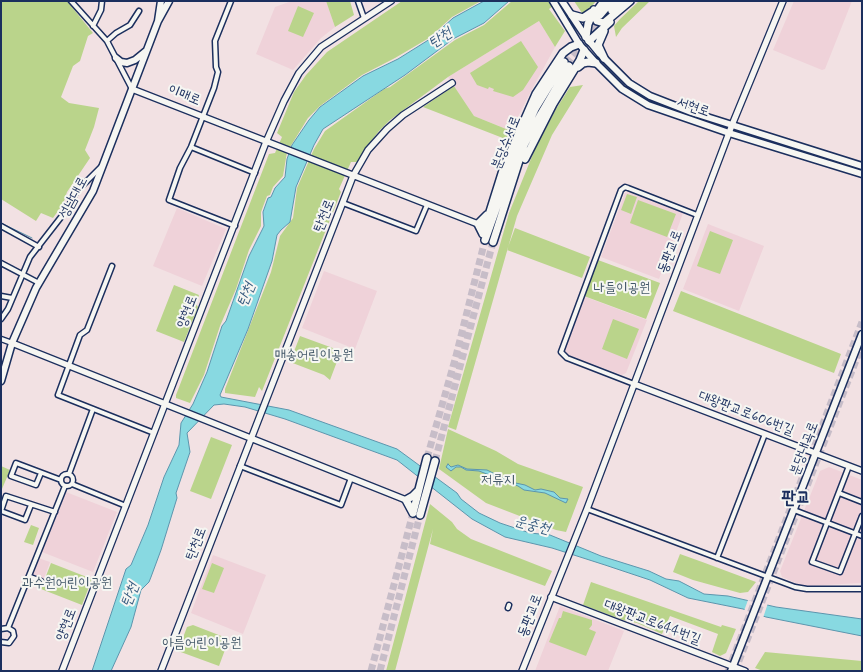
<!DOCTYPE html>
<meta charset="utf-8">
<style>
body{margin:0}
#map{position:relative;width:863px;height:672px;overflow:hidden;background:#f2e1e3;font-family:Mynerve,sans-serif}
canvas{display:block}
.frame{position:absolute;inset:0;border:2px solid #1b2f5e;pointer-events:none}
</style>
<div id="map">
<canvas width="863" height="672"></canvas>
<div class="frame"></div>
</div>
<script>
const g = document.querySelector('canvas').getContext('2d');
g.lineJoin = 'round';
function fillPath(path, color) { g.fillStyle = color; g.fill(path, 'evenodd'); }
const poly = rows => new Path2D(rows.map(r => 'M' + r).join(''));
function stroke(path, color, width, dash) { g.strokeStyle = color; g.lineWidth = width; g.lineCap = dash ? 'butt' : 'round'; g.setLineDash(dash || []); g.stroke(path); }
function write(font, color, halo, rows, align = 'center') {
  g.font = font + ' Mynerve,"Poor Story",sans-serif'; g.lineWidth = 4; g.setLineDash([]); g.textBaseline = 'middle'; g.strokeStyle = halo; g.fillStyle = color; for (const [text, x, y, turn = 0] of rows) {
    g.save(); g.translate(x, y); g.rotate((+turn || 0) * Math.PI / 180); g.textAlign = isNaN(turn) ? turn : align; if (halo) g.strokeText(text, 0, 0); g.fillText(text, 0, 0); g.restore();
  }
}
const built = poly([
 [292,1,326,1,335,27,321,38,293,70,256,54,275,7],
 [794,1,852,1,825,69,822,70,773,50],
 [539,21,555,47,530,93,511,131,474,116,448,77],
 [629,192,683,213,659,279,601,257,625,193],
 [177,208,226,229,202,286,153,266],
 [708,224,764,246,739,311,683,289],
 [324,271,377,291,355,349,302,328],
 [583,296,647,320,626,373,622,375,563,353,563,350],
 [829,467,862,480,862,583,803,586,782,577,780,571,820,471],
 [66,492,117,512,93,572,42,552],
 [213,555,266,575,243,634,191,613],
 [38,558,50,562,43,581,31,576],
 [560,606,624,631,608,671,535,671]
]);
const green = poly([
 [1,1,67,1,93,33,88,36,80,61,73,66,61,97,69,103,99,108,94,127,85,150,90,158,67,192,63,204,53,218,41,213,36,221,1,199],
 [326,1,350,1,354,15,335,27],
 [402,1,481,1,452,17,429,38,395,58,362,75,320,106,308,118,287,152,283,176,273,187,270,195,267,196,261,212,261,226,249,250,236,289,220,326,204,375,190,403,176,398,176,395,269,154,275,153,282,137,277,133,294,92,306,75,327,52],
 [512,1,560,1,549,9,565,31,555,47,539,21,448,77,390,120,379,131,369,144,358,162,351,162,339,189,341,192,262,391,259,387,255,397,225,393,225,389,271,272,280,236,293,218,297,188,314,149,325,131,384,89,390,87,455,40,484,25],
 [574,1,596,1,586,14,582,13],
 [639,1,650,1,622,28,616,37,614,26,620,19],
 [298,6,314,13,303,37,288,31],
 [521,41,538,67,523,90,513,97,493,91,494,89,489,87,488,89,477,85,470,73],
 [583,85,552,135,517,216,456,430,448,427,509,213,535,149,556,109,570,87],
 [454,86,474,116,511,131,508,140,423,107],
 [627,194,637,197,631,214,621,210],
 [638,200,676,214,667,237,630,223],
 [515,228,590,257,582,278,507,250],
 [710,231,733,240,720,274,697,266],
 [598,260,660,283,646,319,584,296],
 [174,285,199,295,196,304,198,307,184,342,156,331],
 [681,291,841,354,834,373,673,311],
 [613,319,639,329,627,359,602,349],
 [300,336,341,351,330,380,324,375,290,362],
 [448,429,496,451,518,464,583,487,566,532,556,530,486,503,439,469],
 [211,437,232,445,211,499,190,491],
 [1,466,10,470,2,489,1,488],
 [430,504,452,522,457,529,471,539,552,571,545,586,430,544,433,529,395,671,386,671],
 [31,525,39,528,33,545,24,542],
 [680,554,705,563,756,582,748,592,740,593,693,580,673,572],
 [51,563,92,579,82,605,41,589],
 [212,563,224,568,214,593,202,589],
 [591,582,721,627,722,625,736,629,726,653,720,656,712,652,718,634,670,616,662,634,637,623,623,620,583,605],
 [563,611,592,620,592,625,589,629,596,632,586,656,549,642,559,618,561,618],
 [193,625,229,639,219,666,178,651,187,627],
 [765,652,862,661,862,671,763,671,755,668]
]);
const water = poly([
 [484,1,509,1,484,23,453,39,405,75,323,129,314,145,296,187,290,222,281,230,277,235,272,261,248,329,220,395,221,397,289,410,397,449,457,493,461,499,479,513,500,523,530,533,550,535,601,556,649,571,666,579,679,581,704,594,728,596,776,607,862,619,862,636,766,617,743,609,688,598,650,580,605,565,552,548,505,537,472,519,397,460,285,419,245,407,224,404,214,405,187,433,190,452,176,493,177,498,161,550,151,577,149,582,141,590,131,627,111,671,92,671,126,569,131,565,148,525,164,477,179,445,181,423,193,404,207,372,222,326,226,321,249,256,264,226,263,212,268,198,271,197,275,188,285,177,287,159,292,145,309,120,320,107,363,76,398,59,430,39,453,18,484,1],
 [448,464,451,467,458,465,467,469,487,470,511,482,525,485,535,490,541,489,554,492,560,498,568,499,566,503,545,493,524,490,518,486,479,471,466,470,461,467,456,467,451,471,446,467,448,464]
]);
const pier = poly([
 [748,600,768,603,763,618,744,611]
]);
const stream = poly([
 [1,223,32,238]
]);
const highwayTunnel = poly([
 [564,62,599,16],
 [569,66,605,18],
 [427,458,456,356,485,240],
 [435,461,493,242],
 [371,671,413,513],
 [380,671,420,515],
 [728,671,862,322],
 [735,671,862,345]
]);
const street = poly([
 [71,1,107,41,132,89],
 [231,1,215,41,216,67,218,72,214,88,191,147,180,168,169,200,235,226],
 [358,1,364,18],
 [93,26,101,10,102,1],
 [107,41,116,33,130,25,139,11],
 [191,147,255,173],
 [343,203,416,231,427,205],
 [1,226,39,247],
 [1,263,39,283],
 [112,266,87,330,80,335,58,395,154,433],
 [1,296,12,298],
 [1,319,8,309,30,257,65,212,77,191,101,167],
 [1,339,12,343],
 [634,384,567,358,561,352,621,190,625,187,628,188,697,215],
 [240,466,341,505,351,478],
 [849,466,812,562,840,572,862,516],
 [41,473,36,485,11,476,16,463,61,480],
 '61 480a6 6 0 1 1 12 0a6 6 0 1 1-12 0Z',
 [69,474,93,409],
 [72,484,126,506],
 [839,493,862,502],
 [31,505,25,520,1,511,6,496,55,512],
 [587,509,795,587,807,589,862,589],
 [794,510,862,536],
 [717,558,765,434],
 [30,577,41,581],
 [508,608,509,605],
 [8,628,65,486],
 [1,629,8,628,13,631,14,636,9,643,1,642]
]);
const secondary = poly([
 [132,89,478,224],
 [12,343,406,500],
 [634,384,862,471],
 [551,597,745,671],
 [62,671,266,142,284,101,299,73,321,47,391,1],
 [161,671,353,176,368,150,387,129,403,115,452,83],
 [522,671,587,509,732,125,783,1]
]);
const primary = poly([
 [553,1,579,44,596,63,622,89,648,105,729,133,862,174],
 [562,1,586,37,600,54,629,83,650,96,691,112,862,166],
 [158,21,161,1],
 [116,58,121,62,127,63,135,60,146,51],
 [1,381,12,343,36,288,93,191,158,21,169,1],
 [731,671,862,334]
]);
const highway = poly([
 [604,1,594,15,597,21,604,23,630,1],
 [612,11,621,1],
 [572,15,583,18,592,12],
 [600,15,612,1],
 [586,37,588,24,594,10],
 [589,41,610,22],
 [604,58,598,45,604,31],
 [578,67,583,63,588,62,596,63],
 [525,159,553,104,580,60,584,50],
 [483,234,504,167,536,94,563,53,571,47,579,44],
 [483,234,478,224,487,215],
 [485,240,520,142,535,109,564,62],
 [493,242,524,145,541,114,569,66],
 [413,513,427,458],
 [413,513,406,500,413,496,418,491],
 [420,515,435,461]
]);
const streetNames = [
 ["이매로",184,96,22],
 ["서현로",693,108,19],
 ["분당수서로",507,143,-68],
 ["성남대로",74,198,-62],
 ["탄천로",325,216,-68],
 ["동판교로",671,252,-69],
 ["양현로",188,312,-69],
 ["대왕판교로606번길",746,414,21],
 ["분당내곡로",805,449,-69],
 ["탄천로",197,544,-69],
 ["동판교로",531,616,-69],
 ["대왕판교로644번길",652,623,21],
 ["양현로",67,625,-69]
];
const parkNames = [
 ["나들이공원",622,289],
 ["매송어린이공원",314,356],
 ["저류지",498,481],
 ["과수원어린이공원",67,584],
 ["아름어린이공원",202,644]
];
const waterNames = [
 ["탄천",441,39,-34],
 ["탄천",247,295,-68],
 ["운중천",532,526,15],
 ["탄천",131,595,-69]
];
const districtNames = [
 ["판교",796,499]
];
fillPath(built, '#efd2d9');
fillPath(green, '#bad48b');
fillPath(water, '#88d9e1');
stroke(water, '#5c95ad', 1);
fillPath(pier, '#f2e1e3');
stroke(stream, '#5c95ad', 1);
stroke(highwayTunnel, '#c7bdc8', 7, [7, 3.5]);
stroke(street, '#1b2f5e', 7);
stroke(secondary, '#1b2f5e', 8);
stroke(primary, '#1b2f5e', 9);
stroke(highway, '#1b2f5e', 10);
stroke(street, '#f6f6f2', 4);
stroke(secondary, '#f6f6f2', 5.5);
stroke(primary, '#f6f6f2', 6);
stroke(highway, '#f6f6f2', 7);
write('14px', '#1b2f5e', '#f6f6f2', streetNames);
write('14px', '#435869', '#f6f6f2', parkNames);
write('italic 15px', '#365a7f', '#f6f6f2', waterNames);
write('bold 18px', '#1b2f5e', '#f6f6f2', districtNames);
</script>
